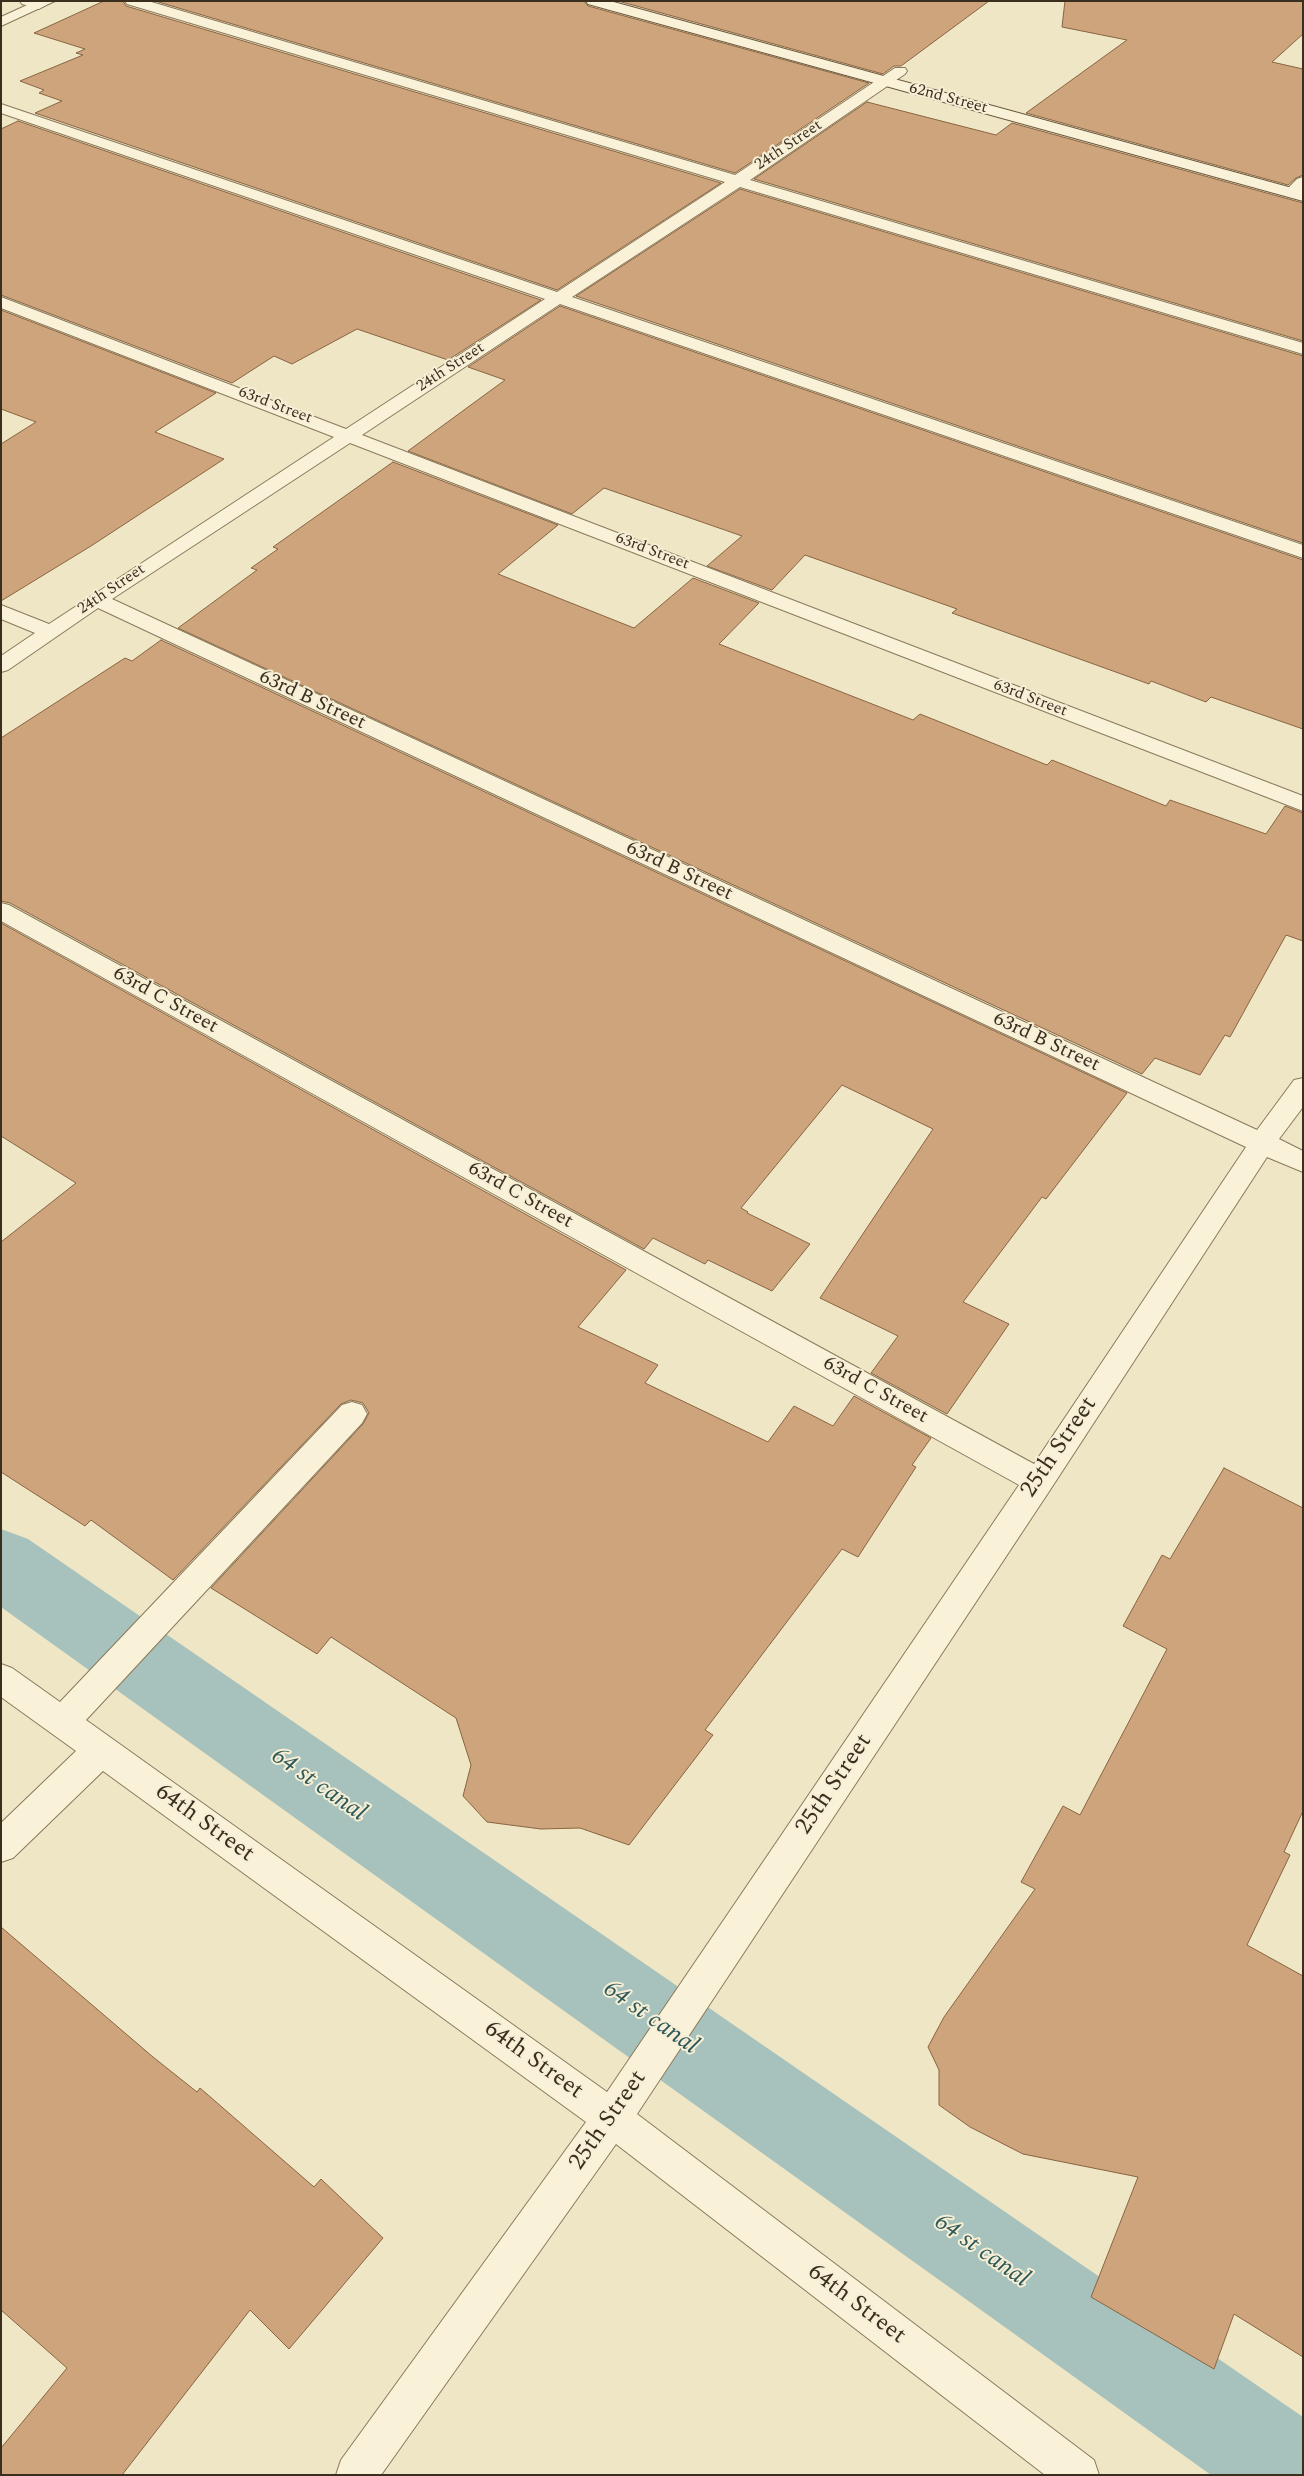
<!DOCTYPE html>
<style>
body{margin:0}
#map{position:relative;width:1304px;height:2476px;overflow:hidden;background:#efe6c6;font-family:Spectral,serif}
canvas{display:block}
.frame{position:absolute;inset:0;border:2px solid #3a2e1f;pointer-events:none}
</style>
<div id="map">
<canvas width="1304" height="2476"></canvas>
<div class="frame"></div>
</div>
<script>
const g = document.querySelector('canvas').getContext('2d');
g.lineJoin = 'round';
const poly = rows => new Path2D(rows.map(r => 'M' + r).join(''));
function fillPath(path, color) { g.fillStyle = color; g.fill(path, 'evenodd'); }
function stroke(path, color, width, dash) { g.strokeStyle = color; g.lineWidth = width; g.lineCap = dash ? 'butt' : 'round'; g.setLineDash(dash || []); g.stroke(path); }
function write(font, color, halo, rows, align = 'center') {
  g.font = font + ' Spectral,serif'; g.lineWidth = 4; g.setLineDash([]); g.textBaseline = 'middle'; g.strokeStyle = halo; g.fillStyle = color; for (const [text, x, y, turn = 0] of rows) {
    g.save(); g.translate(x, y); g.rotate((+turn || 0) * Math.PI / 180); g.textAlign = isNaN(turn) ? turn : align; if (halo) g.strokeText(text, 0, 0); g.fillText(text, 0, 0); g.restore();
  }
}
const canal = poly([
 [1,1529,28,1539,1303,2417,1303,2475,1211,2475,1,1607,1,1529]
]);
const building = poly([
 [104,1,123,1,126,6,721,183,557,290,35,113,62,101,39,93,44,90,20,81,83,55,76,53,85,49,34,33,104,1],
 [155,1,584,1,588,6,869,83,735,173,155,1],
 [618,1,989,1,901,66,894,66,883,74,618,1],
 [1065,1,1303,1,1303,34,1272,62,1303,69,1303,175,1296,178,1288,185,1026,113,1127,40,1062,27,1065,1],
 [867,102,996,135,1012,123,1303,203,1303,341,754,179,867,102],
 [18,121,541,300,448,360,357,329,292,364,274,356,232,383,1,295,1,129,18,121],
 [740,189,1303,356,1303,543,576,296,740,189],
 [560,306,1303,560,1303,729,1211,697,1206,702,1151,681,1149,684,952,613,957,609,805,555,772,590,707,566,742,536,604,488,572,514,408,451,505,380,468,367,560,306],
 [1,310,216,393,155,432,224,459,91,546,1,601,1,444,36,422,1,409,1,310],
 [393,462,558,525,498,574,634,628,693,578,759,603,719,644,913,720,920,714,1047,765,1052,760,1166,806,1170,800,1266,834,1285,806,1303,813,1303,941,1286,935,1230,1037,1225,1035,1200,1075,1155,1058,1142,1074,178,628,257,570,251,568,278,549,273,547,393,462],
 [161,640,1127,1093,1046,1199,1042,1197,963,1302,1009,1324,947,1414,871,1373,898,1336,820,1298,933,1129,842,1085,741,1208,748,1212,747,1213,810,1244,772,1291,708,1260,705,1264,653,1238,644,1249,10,903,1,901,1,738,125,658,132,661,161,640],
 [1,923,626,1270,578,1327,658,1365,645,1383,768,1442,794,1406,833,1426,854,1396,931,1438,912,1465,916,1467,858,1557,842,1549,705,1730,713,1735,629,1845,580,1828,541,1829,487,1822,463,1796,471,1765,456,1718,331,1637,317,1654,211,1588,363,1424,369,1413,363,1403,351,1400,341,1404,173,1580,91,1520,85,1526,1,1472,1,1242,76,1183,1,1136,1,923],
 [1224,1468,1303,1508,1303,1811,1284,1852,1290,1855,1247,1945,1303,1976,1303,2357,1234,2314,1214,2369,1091,2297,1138,2177,1023,2154,970,2127,939,2105,939,2070,928,2047,944,2017,1035,1889,1021,1882,1063,1806,1080,1815,1167,1649,1123,1626,1162,1555,1170,1559,1224,1468],
 [1,1927,153,2057,197,2092,200,2088,314,2187,321,2179,383,2238,289,2349,250,2310,122,2475,1,2475,1,2448,67,2368,1,2310,1,1927]
]);
const service = poly([
 [20,1,41,1,46,5,39,9,22,4,20,1],
 [1303,177,1303,191,1298,196,1286,196,1284,193,1286,190,1297,179,1303,177]
]);
const minor = poly([
 [36,1,55,1,1,26,1,17,36,1],
 [125,1,148,1,735,175,895,68,905,68,907,71,905,74,750,180,1303,343,1303,354,740,187,572,297,1303,545,1303,558,560,304,362,435,1303,796,1303,811,350,443,112,599,1257,1130,1294,1080,1303,1078,1303,1107,1279,1139,1303,1151,1303,1172,1267,1157,1050,1490,637,2114,1094,2460,1099,2475,1045,2475,616,2144,381,2475,336,2475,341,2460,586,2122,103,1771,13,1858,1,1862,1,1823,76,1751,1,1697,1,1664,12,1668,60,1702,342,1405,352,1402,362,1405,367,1414,362,1423,86,1720,607,2092,1019,1485,1,921,1,903,9,905,1034,1464,1246,1147,98,608,8,670,1,672,1,656,35,633,1,619,1,605,49,624,334,437,1,308,1,297,346,429,545,299,1,113,1,104,557,292,725,182,127,4,125,1]
]);
const secondary = poly([
 [586,1,610,1,1303,191,1303,201,588,4,586,1]
]);
const farStreetnames = [
 ["62nd Street",948,99,15],
 ["24th Street",789,146,-34],
 ["24th Street",451,368,-33],
 ["63rd Street",275,406,21],
 ["63rd Street",652,552,21],
 ["24th Street",112,590,-34],
 ["63rd Street",1030,699,21]
];
const streetNames = [
 ["63rd B Street",312,701,25],
 ["63rd B Street",679,872,25],
 ["63rd C Street",165,1001,29],
 ["63rd B Street",1046,1043,25],
 ["63rd C Street",520,1196,29],
 ["63rd C Street",875,1391,29]
];
const nearStreetnames = [
 ["25th Street",1060,1448,-56],
 ["25th Street",835,1785,-56],
 ["64th Street",204,1824,36],
 ["64th Street",533,2061,36],
 ["25th Street",609,2121,-55],
 ["64th Street",856,2305,37]
];
const nearWaternames = [
 ["64 st canal",318,1786,35],
 ["64 st canal",650,2019,35],
 ["64 st canal",981,2252,35]
];
fillPath(canal, '#a7c2bc');
fillPath(building, '#cda47b');
stroke(building, '#896441', 1);
stroke(service, '#8a785b', 2);
stroke(minor, '#8a785b', 2);
stroke(secondary, '#6c593e', 2);
fillPath(service, '#f9f2d9');
fillPath(minor, '#f9f2d9');
fillPath(secondary, '#f9f2d9');
write('16px', '#3a2e1f', '#f6efd5', farStreetnames);
write('20px', '#3a2e1f', '#f6efd5', streetNames);
write('24px', '#3a2e1f', '#f6efd5', nearStreetnames);
write('italic 25px', '#2e595a', '#f6efd5', nearWaternames);
</script>
